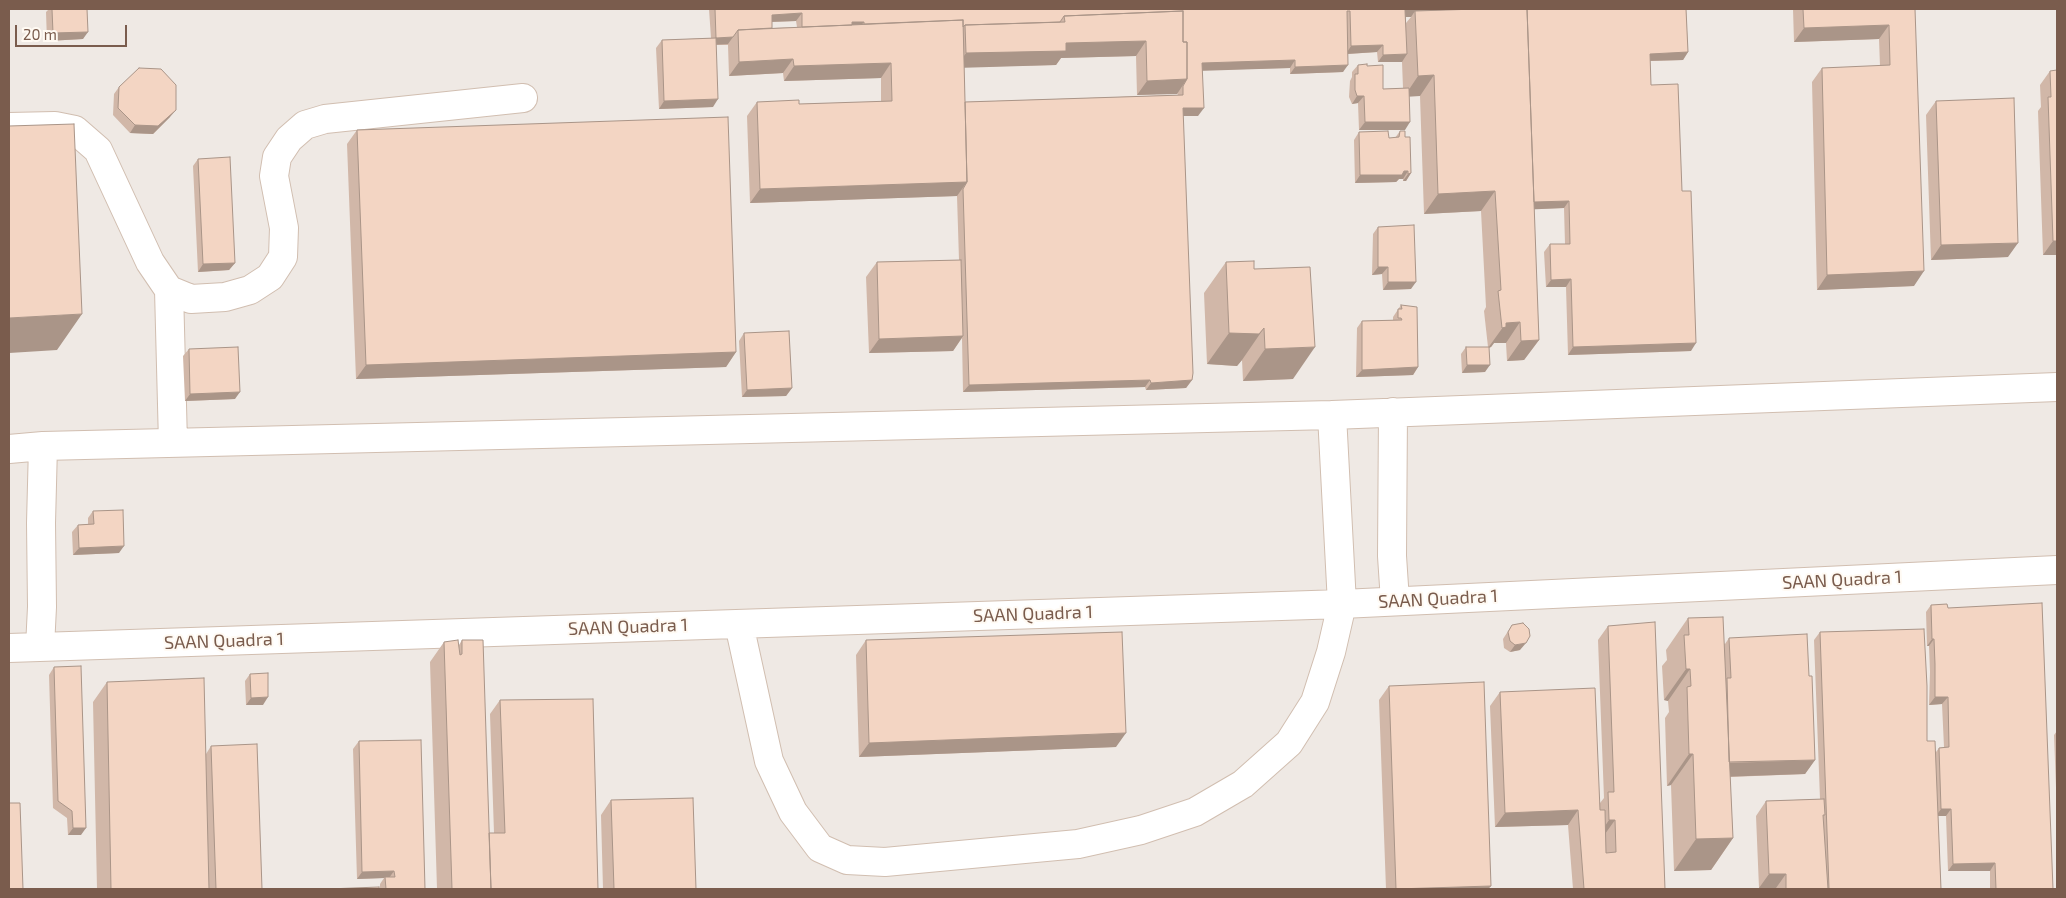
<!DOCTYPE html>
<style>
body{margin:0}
#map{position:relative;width:2066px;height:898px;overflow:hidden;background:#fdf6ec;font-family:"Exo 2",sans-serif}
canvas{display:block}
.frame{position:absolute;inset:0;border:10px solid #7a5c4d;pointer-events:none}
.scale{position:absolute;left:15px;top:25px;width:112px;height:22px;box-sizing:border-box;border:2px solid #7a5c4d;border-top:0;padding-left:6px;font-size:15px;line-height:18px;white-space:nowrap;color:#7a5c4d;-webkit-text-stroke:4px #fffaf3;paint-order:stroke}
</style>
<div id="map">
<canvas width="2066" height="898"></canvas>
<div class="frame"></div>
<div class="scale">20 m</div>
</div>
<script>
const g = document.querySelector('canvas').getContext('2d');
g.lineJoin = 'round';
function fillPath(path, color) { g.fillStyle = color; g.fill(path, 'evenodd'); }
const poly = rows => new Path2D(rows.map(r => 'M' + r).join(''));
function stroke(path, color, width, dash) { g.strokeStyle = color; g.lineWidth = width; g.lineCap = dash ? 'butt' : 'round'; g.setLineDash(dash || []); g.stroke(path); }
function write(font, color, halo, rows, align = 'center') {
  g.font = font + ' "Exo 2",sans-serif'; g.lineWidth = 4; g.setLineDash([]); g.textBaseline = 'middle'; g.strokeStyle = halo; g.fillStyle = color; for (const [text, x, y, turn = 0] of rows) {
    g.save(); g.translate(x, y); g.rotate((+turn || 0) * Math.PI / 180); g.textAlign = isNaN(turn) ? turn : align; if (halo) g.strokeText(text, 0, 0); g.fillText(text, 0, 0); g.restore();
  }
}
const industrial = poly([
 [9,9,2057,9,2057,889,9,889]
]);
const minor = poly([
 [9,127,55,126,75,130,98,150,150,262,169,290,191,299,225,297,250,290,270,277,283,257,284,228,274,176,277,157,289,139,305,125,325,119,523,98],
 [169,290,173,443],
 [1393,412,1392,556,1395,601],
 [9,449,43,446,1332,415,2057,387],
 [739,624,769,761,793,812,820,848,847,860,885,862,1078,844,1141,830,1195,812,1243,784,1289,743,1315,702,1331,652,1342,604,1332,415],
 [40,647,42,607,41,523,43,446],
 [9,648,1342,604,2057,570]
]);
const wall = poly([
 [49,9,87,9,83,39,47,41,46,12],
 [709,9,1451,9,1451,10,1458,9,1686,9,1688,52,1683,60,1650,61,1651,85,1682,191,1691,351,1568,355,1566,287,1546,287,1544,252,1550,244,1565,244,1564,208,1534,209,1539,340,1524,360,1507,361,1506,343,1494,343,1491,347,1489,348,1485,372,1462,373,1461,354,1466,347,1488,347,1484,311,1486,307,1481,211,1424,214,1420,96,1409,96,1405,130,1359,130,1358,103,1352,104,1349,97,1350,81,1352,77,1352,72,1358,65,1367,66,1383,89,1403,88,1402,62,1378,62,1377,52,1348,54,1343,72,1290,74,1290,68,1203,70,1198,116,1183,116,1192,380,1186,388,1146,390,1145,387,963,392,962,338,953,351,869,353,866,277,877,262,959,260,957,196,750,203,747,116,757,102,799,104,881,102,881,78,784,81,783,73,729,76,728,45,716,45,713,107,659,109,656,48,662,40,711,38],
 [1406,17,1411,17,1406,23],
 [796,21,797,27,772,28,772,22],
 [1136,56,1137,95,1177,93,1178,95,965,102,964,67,1056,65,1061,58],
 [1793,9,1915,9,1914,286,1817,290,1812,82,1822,68,1880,66,1879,39,1794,42],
 [2050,71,2057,255,2043,255,2038,111,2041,107,2040,85],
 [119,87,170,117,153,134,130,133,113,115,114,94],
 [1936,101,2008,257,1931,260,1926,115],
 [357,130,736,352,726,367,356,379,347,144],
 [1400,131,1405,137,1411,173,1406,181,1403,181,1403,179,1399,179,1396,182,1355,183,1354,140,1359,132,1389,138,1395,138],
 [198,159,235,263,229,270,198,272,193,166],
 [1378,227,1411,289,1383,290,1382,274,1372,275,1373,234],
 [1226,262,1254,269,1293,379,1243,381,1242,360,1237,366,1207,364,1204,293],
 [1401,305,1418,367,1413,375,1356,377,1357,328,1362,321,1393,320,1393,317],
 [744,333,792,388,786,396,742,397,739,341],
 [189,349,235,399,185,401,183,356],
 [93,511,119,553,73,555,72,532,78,525,88,524,88,518],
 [1931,605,1948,608,2053,889,1990,889,1990,871,1948,871,1946,816,1938,816,1941,889,1776,889,1776,888,1759,888,1756,816,1766,801,1820,799,1814,640,1820,632,1927,741,1936,752,1939,748,1944,747,1942,704,1929,705,1930,672,1929,646,1927,646,1926,612],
 [1688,618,1725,644,1729,638,1809,676,1815,760,1805,774,1730,777,1733,838,1711,870,1674,871,1671,785,1667,786,1665,718,1669,712,1668,701,1664,700,1662,666,1667,660,1666,650],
 [1512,625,1520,650,1510,652,1504,648,1503,639],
 [1608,626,1665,889,1573,889,1568,825,1495,827,1490,706,1500,692,1600,803,1604,798,1598,640],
 [462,640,489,833,494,833,490,714,500,700,598,889,437,889,430,662,444,642,459,645],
 [866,640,1116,747,859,757,856,655],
 [54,667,81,835,68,835,67,818,53,808,49,675],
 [250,674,263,705,246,705,245,681],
 [107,682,206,754,211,746,262,889,97,889,93,702],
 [1389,686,1491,886,1488,889,1386,889,1379,700],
 [2057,731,2057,814,2054,735],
 [359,741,425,889,380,889,380,884,384,878,357,879,353,749],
 [611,800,696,889,603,889,601,815]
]);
const shadedWall = poly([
 [1432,9,1451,9,1447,16,1415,11,1411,17,1400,17,1405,10],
 [802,13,796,21,767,22,772,15],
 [852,22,864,22,858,29,847,30],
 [1889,25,1879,39,1794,42,1804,28],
 [88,32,83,39,47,41,53,33],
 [733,37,728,44,711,45,716,38],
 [1146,41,1136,56,1061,58,1056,65,956,68,966,53,1066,43],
 [1383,45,1377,52,1346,54,1351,46],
 [1688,52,1683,60,1645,61,1650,54],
 [1407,54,1402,62,1378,62,1383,55],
 [793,59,783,73,729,76,739,62],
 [1295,60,1290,68,1197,71,1202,63],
 [891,63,881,78,784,81,794,66],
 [1348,65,1343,72,1290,74,1295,67],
 [1434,75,1420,96,1404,97,1418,76],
 [1187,79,1177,94,1137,95,1147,81],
 [1357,96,1364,96,1358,103,1352,104],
 [718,99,713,107,659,109,664,101],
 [1183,108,1204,108,1198,116,1178,116],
 [176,110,170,117,153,134,130,133,135,125],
 [1365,122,1410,122,1405,130,1359,130],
 [1408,171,1403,179,1399,179,1396,182,1355,183,1360,175],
 [1411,173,1406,181,1403,181,1408,174],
 [967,182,957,196,750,203,760,189],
 [1495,191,1481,211,1424,214,1438,194],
 [1569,201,1564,208,1519,210,1525,202],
 [2053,241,2057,241,2057,255,2043,255],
 [2018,243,2008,257,1931,260,1941,245],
 [235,263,229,270,198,272,203,264],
 [1378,267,1388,267,1382,274,1372,275],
 [1924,271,1914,286,1817,290,1827,275],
 [1571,279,1566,287,1546,287,1551,280],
 [1388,282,1416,282,1411,289,1383,290],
 [82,314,57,350,9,353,9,318],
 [1520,322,1506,343,1494,343,1491,347,1488,348,1506,323],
 [1264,328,1242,360,1237,366,1207,364,1229,333],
 [963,336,953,351,869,353,879,339],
 [1539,340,1524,360,1507,361,1521,341],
 [1696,343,1691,351,1568,355,1573,347],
 [1315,347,1293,379,1243,381,1265,349],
 [736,352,726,367,356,379,366,365],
 [1467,365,1490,365,1485,372,1462,373],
 [1418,367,1413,375,1356,377,1362,370],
 [1150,380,1145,387,963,392,969,385],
 [1192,380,1186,388,1146,390,1151,383],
 [792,388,786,396,742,397,747,390],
 [240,392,235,399,185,401,190,394],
 [124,546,119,553,73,555,79,548],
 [1932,639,1934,639,1929,646,1927,646],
 [1526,643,1520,650,1510,652,1515,645],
 [1686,669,1690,669,1668,701,1664,700],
 [268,697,263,705,246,705,251,698],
 [1935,697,1948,697,1942,704,1929,705],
 [1126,733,1116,747,859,757,869,743],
 [1689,754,1693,754,1671,785,1667,786],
 [1815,760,1805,774,1719,777,1729,763],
 [1941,809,1951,809,1946,816,1936,816],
 [1578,810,1568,825,1495,827,1505,813],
 [1609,820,1615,820,1605,834,1599,835],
 [73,828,86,828,81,835,68,835],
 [1733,838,1711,870,1674,871,1696,839],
 [1995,863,1990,871,1948,871,1953,864],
 [394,871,389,878,385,877,384,878,357,879,362,872],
 [1769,874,1786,874,1776,888,1759,888],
 [1491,886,1488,889,1401,889]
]);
const building = poly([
 [52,9,87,9,88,32,53,33,52,9],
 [715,9,1432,9,1405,10,1407,54,1383,55,1383,45,1351,46,1350,11,1347,11,1348,65,1295,67,1295,60,1202,63,1204,108,1183,108,1193,373,1192,380,1151,383,1150,380,969,385,963,189,967,182,965,102,1183,95,1183,86,1187,79,1187,42,1183,42,1183,11,1064,16,1060,22,965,25,963,27,963,20,864,24,864,22,852,22,852,25,802,27,802,13,772,15,772,28,738,30,733,37,716,38,715,9],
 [1477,9,1527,9,1539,340,1521,341,1520,322,1506,323,1506,327,1502,328,1498,291,1501,290,1495,191,1438,194,1434,75,1418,76,1415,11,1477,9],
 [1527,9,1686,9,1688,52,1650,54,1651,85,1678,84,1682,191,1691,191,1696,343,1573,347,1571,279,1551,280,1550,244,1570,244,1569,201,1534,202,1527,9],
 [1803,9,1915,9,1924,271,1827,275,1822,68,1890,65,1889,25,1804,28,1803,9],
 [1183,11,1183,42,1187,42,1187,79,1147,81,1146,41,1066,43,1066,51,966,53,965,25,1065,22,1064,16,1183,11],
 [963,20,967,182,760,189,757,102,799,100,799,104,892,101,891,63,794,66,793,59,739,62,738,30,963,20],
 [716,38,718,99,664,101,662,40,716,38],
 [1367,64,1367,66,1383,65,1383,89,1409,88,1410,122,1365,122,1364,96,1357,96,1355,90,1355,74,1358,74,1358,65,1367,64],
 [139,68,161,69,176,85,176,110,158,126,135,125,118,108,119,87,139,68],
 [2057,70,2057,241,2053,241,2048,97,2051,97,2050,71,2057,70],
 [2014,98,2018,243,1941,245,1936,101,2014,98],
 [728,117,736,352,366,365,357,130,728,117],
 [74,124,82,314,9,318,9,126,74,124],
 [1388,131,1389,138,1399,137,1400,131,1405,131,1405,137,1410,137,1411,173,1408,174,1408,171,1404,171,1402,175,1360,175,1359,132,1388,131],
 [230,157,235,263,203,264,198,159,230,157],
 [1414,225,1416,282,1388,282,1388,267,1378,267,1378,227,1414,225],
 [961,260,963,336,879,339,877,262,961,260],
 [1254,261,1254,269,1310,267,1315,347,1265,349,1264,328,1259,334,1229,333,1226,262,1254,261],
 [1401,305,1417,307,1418,367,1362,370,1362,321,1402,320,1401,318,1398,318,1398,309,1402,309,1401,305],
 [789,331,792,388,747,390,744,333,789,331],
 [238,347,240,392,190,394,189,349,238,347],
 [1466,347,1489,347,1490,365,1467,365,1466,347],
 [123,510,124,546,79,548,78,525,94,524,93,511,123,510],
 [2042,603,2053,889,1996,889,1995,863,1953,864,1951,809,1941,809,1939,748,1949,747,1948,697,1935,697,1935,664,1934,639,1932,639,1931,605,1947,604,1948,608,2042,603],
 [1723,617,1733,838,1696,839,1693,754,1689,754,1687,687,1691,686,1690,669,1686,669,1684,635,1689,635,1688,618,1723,617],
 [1655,622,1665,889,1584,889,1578,810,1505,813,1500,692,1595,688,1600,810,1605,810,1606,853,1616,852,1615,820,1609,820,1608,792,1614,792,1608,626,1655,622],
 [1523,623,1529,629,1530,636,1526,643,1515,645,1510,641,1508,632,1512,625,1523,623],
 [1924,629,1927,686,1927,741,1935,741,1941,889,1829,889,1820,632,1924,629],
 [1122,632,1126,733,869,743,866,640,1122,632],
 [1807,634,1809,676,1812,676,1815,760,1729,762,1727,678,1731,678,1729,638,1807,634],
 [458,640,460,655,462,654,462,640,483,640,491,889,452,889,444,642,458,640],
 [81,666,86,828,73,828,72,811,58,801,54,667,81,666],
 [268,673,268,697,251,698,250,674,268,673],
 [204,678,209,889,111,889,107,682,204,678],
 [1484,682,1491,886,1396,889,1389,686,1484,682],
 [593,699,598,889,491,889,489,833,505,833,500,700,593,699],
 [421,740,425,889,386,889,385,877,395,877,394,871,362,872,359,741,421,740],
 [257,744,262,889,216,889,211,746,257,744],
 [693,798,696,889,614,889,611,800,693,798],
 [1824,799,1825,815,1823,815,1828,889,1786,889,1786,874,1769,874,1766,801,1824,799],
 [9,803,20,803,23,889,9,889,9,803],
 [379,887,379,889,328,889,379,887]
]);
const streetNames = [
 ["SAAN Quadra 1",1842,580,-3],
 ["SAAN Quadra 1",1438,599,-3],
 ["SAAN Quadra 1",1033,614,-2],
 ["SAAN Quadra 1",628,627,-2],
 ["SAAN Quadra 1",224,641,-2]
];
fillPath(industrial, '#efe9e4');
stroke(minor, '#d1beb0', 30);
stroke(minor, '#fff', 28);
fillPath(wall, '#d1b7a8');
fillPath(shadedWall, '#aa9588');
fillPath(building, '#f3d5c3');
stroke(building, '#aa9588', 1);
write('18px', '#7a5c4d', '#fffaf3', streetNames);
</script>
